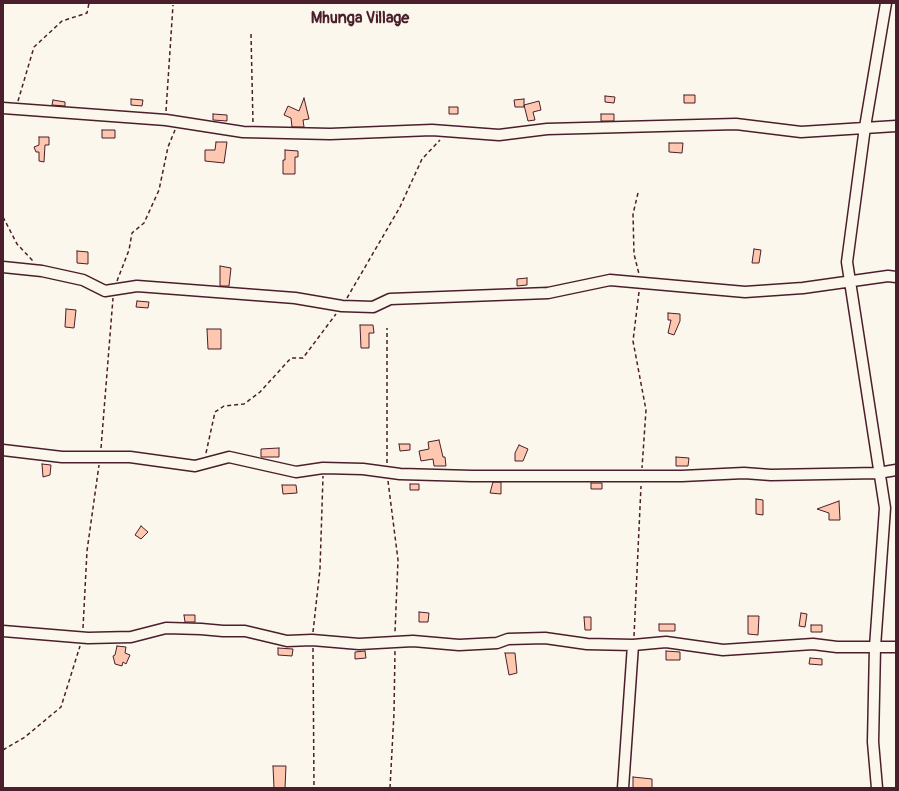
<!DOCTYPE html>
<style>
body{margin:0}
#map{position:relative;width:899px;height:791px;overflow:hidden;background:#fbf7ec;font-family:Pangolin,sans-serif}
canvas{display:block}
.frame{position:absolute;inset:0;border:4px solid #4a1f2b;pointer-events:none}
</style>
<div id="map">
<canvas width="899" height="791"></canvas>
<div class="frame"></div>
</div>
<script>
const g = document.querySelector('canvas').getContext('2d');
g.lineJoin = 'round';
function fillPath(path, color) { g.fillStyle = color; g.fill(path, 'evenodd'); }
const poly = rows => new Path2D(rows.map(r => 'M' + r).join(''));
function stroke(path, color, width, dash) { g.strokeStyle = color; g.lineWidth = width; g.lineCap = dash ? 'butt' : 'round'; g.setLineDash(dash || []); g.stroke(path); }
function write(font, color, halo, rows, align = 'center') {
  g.font = font + ' Pangolin,sans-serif'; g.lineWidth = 3.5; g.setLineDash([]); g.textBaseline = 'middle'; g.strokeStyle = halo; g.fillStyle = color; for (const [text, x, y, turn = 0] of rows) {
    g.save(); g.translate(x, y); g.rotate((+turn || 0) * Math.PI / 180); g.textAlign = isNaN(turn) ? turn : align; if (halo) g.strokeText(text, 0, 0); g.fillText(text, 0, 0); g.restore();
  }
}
const building = poly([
 [684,95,695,95,695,103,684,103,684,95],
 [605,96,615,97,614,103,605,102,605,96],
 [304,98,309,119,303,120,304,127,292,127,291,118,284,115,288,106,299,111,304,98],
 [131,99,143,100,142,106,131,105,131,99],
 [524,99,524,105,539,101,541,110,533,112,535,120,528,121,524,105,524,107,515,107,514,100,524,99],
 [53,100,65,102,65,106,52,105,53,100],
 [449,107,458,107,458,114,449,114,449,107],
 [213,114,227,115,227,121,213,120,213,114],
 [601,114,614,114,614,121,601,121,601,114],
 [102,130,115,130,115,138,102,138,102,130],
 [39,137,49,137,49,145,45,145,44,162,39,161,39,152,36,152,34,147,39,145,39,137],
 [216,142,227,142,224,163,205,161,205,150,215,150,216,142],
 [669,143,683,143,682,153,669,152,669,143],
 [285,150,298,151,298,157,295,157,295,174,283,174,283,160,285,160,285,150],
 [754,249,761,250,759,263,752,263,754,249],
 [77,251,88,252,88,264,77,263,77,251],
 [220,266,231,268,229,286,220,286,220,266],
 [527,278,527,285,517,286,517,279,527,278],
 [137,301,149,302,148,308,136,307,137,301],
 [66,309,76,310,74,328,65,327,66,309],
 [668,313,680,314,680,321,674,335,668,333,671,320,668,320,668,313],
 [360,325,373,325,374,333,369,333,369,348,361,348,360,325],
 [207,329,221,329,221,349,208,349,207,329],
 [439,440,443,457,445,457,446,466,434,466,433,459,421,461,419,451,429,449,428,442,439,440],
 [399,444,410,444,410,450,400,451,399,444],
 [519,445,528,449,523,461,515,461,515,453,519,445],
 [279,448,279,457,261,457,261,449,279,448],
 [676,457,689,458,688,466,676,466,676,457],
 [42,464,51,465,50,475,43,477,42,464],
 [493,482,501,482,501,494,490,493,493,482],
 [591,483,602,483,602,489,591,489,591,483],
 [410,484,419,484,419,490,410,490,410,484],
 [282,485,296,485,297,493,283,494,282,485],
 [756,499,763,500,763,515,756,514,756,499],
 [839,501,840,520,829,520,829,513,817,509,839,501],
 [141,526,148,532,141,539,135,535,141,526],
 [419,612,429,613,428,622,419,622,419,612],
 [801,613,807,614,805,627,799,626,801,613],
 [184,615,195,615,195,622,185,622,184,615],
 [748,616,759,616,758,635,748,634,748,616],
 [584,617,591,617,591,630,585,630,584,617],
 [659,624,675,624,675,631,659,631,659,624],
 [811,625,822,625,822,632,811,632,811,625],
 [117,646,126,647,125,653,130,655,126,664,123,662,122,666,115,664,113,656,115,655,117,646],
 [278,648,293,649,292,656,278,655,278,648],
 [365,651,366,658,355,659,355,652,365,651],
 [666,651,680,652,680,660,666,660,666,651],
 [505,653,515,653,517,673,509,675,505,653],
 [810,658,822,659,822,665,809,664,810,658],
 [273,766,286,766,285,788,274,788,273,766],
 [633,777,652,779,652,788,633,788,633,777]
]);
const path = poly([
 [251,34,253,123],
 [18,101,34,47,62,21,87,13,89,3],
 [166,111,173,5],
 [638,193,633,214,634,254,639,274],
 [3,217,17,244,33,261],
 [117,281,129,250,132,233,144,223,159,190,168,147,175,130],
 [639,292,633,341,646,410,642,468],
 [347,298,400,207,422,159,440,140],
 [101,448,113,298],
 [206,453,215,412,224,406,244,404,260,392,291,358,303,358,336,314],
 [387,463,387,328],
 [388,481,398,560,395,632],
 [83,628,87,551,99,465],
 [313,632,320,569,323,476],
 [634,636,641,486],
 [313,648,314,788],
 [3,750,25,737,61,707,80,646],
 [390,788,394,713,395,650]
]);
const minor = poly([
 [3,108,166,120,243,132,330,134,432,130,499,135,547,129,736,124,801,132,896,126],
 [3,267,42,271,83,280,105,291,137,286,295,298,342,306,373,307,390,299,548,293,610,280,745,292,803,288,888,276,896,277],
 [3,450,62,457,130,457,195,466,229,457,296,472,323,468,363,469,400,474,472,476,682,476,744,473,771,475,878,473,896,470],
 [3,631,88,638,131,637,166,628,201,629,223,631,245,631,287,641,312,640,359,644,413,641,459,645,497,643,508,639,545,638,587,644,633,645,666,642,723,650,813,644,837,647,896,647],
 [623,788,633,645],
 [877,788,873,742,875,647,885,508,847,262,865,127,886,3]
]);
const quarterNames = [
 ["Mhunga Village",360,19]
];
fillPath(building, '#fdc7b0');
stroke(building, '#4a1f2b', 1);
stroke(minor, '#4a1f2b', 13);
stroke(path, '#4a1f2b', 1.5, [4, 3]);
stroke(minor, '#fbf7ec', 10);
write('bold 16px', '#4a1f2b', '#fbf7ec', quarterNames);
</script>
